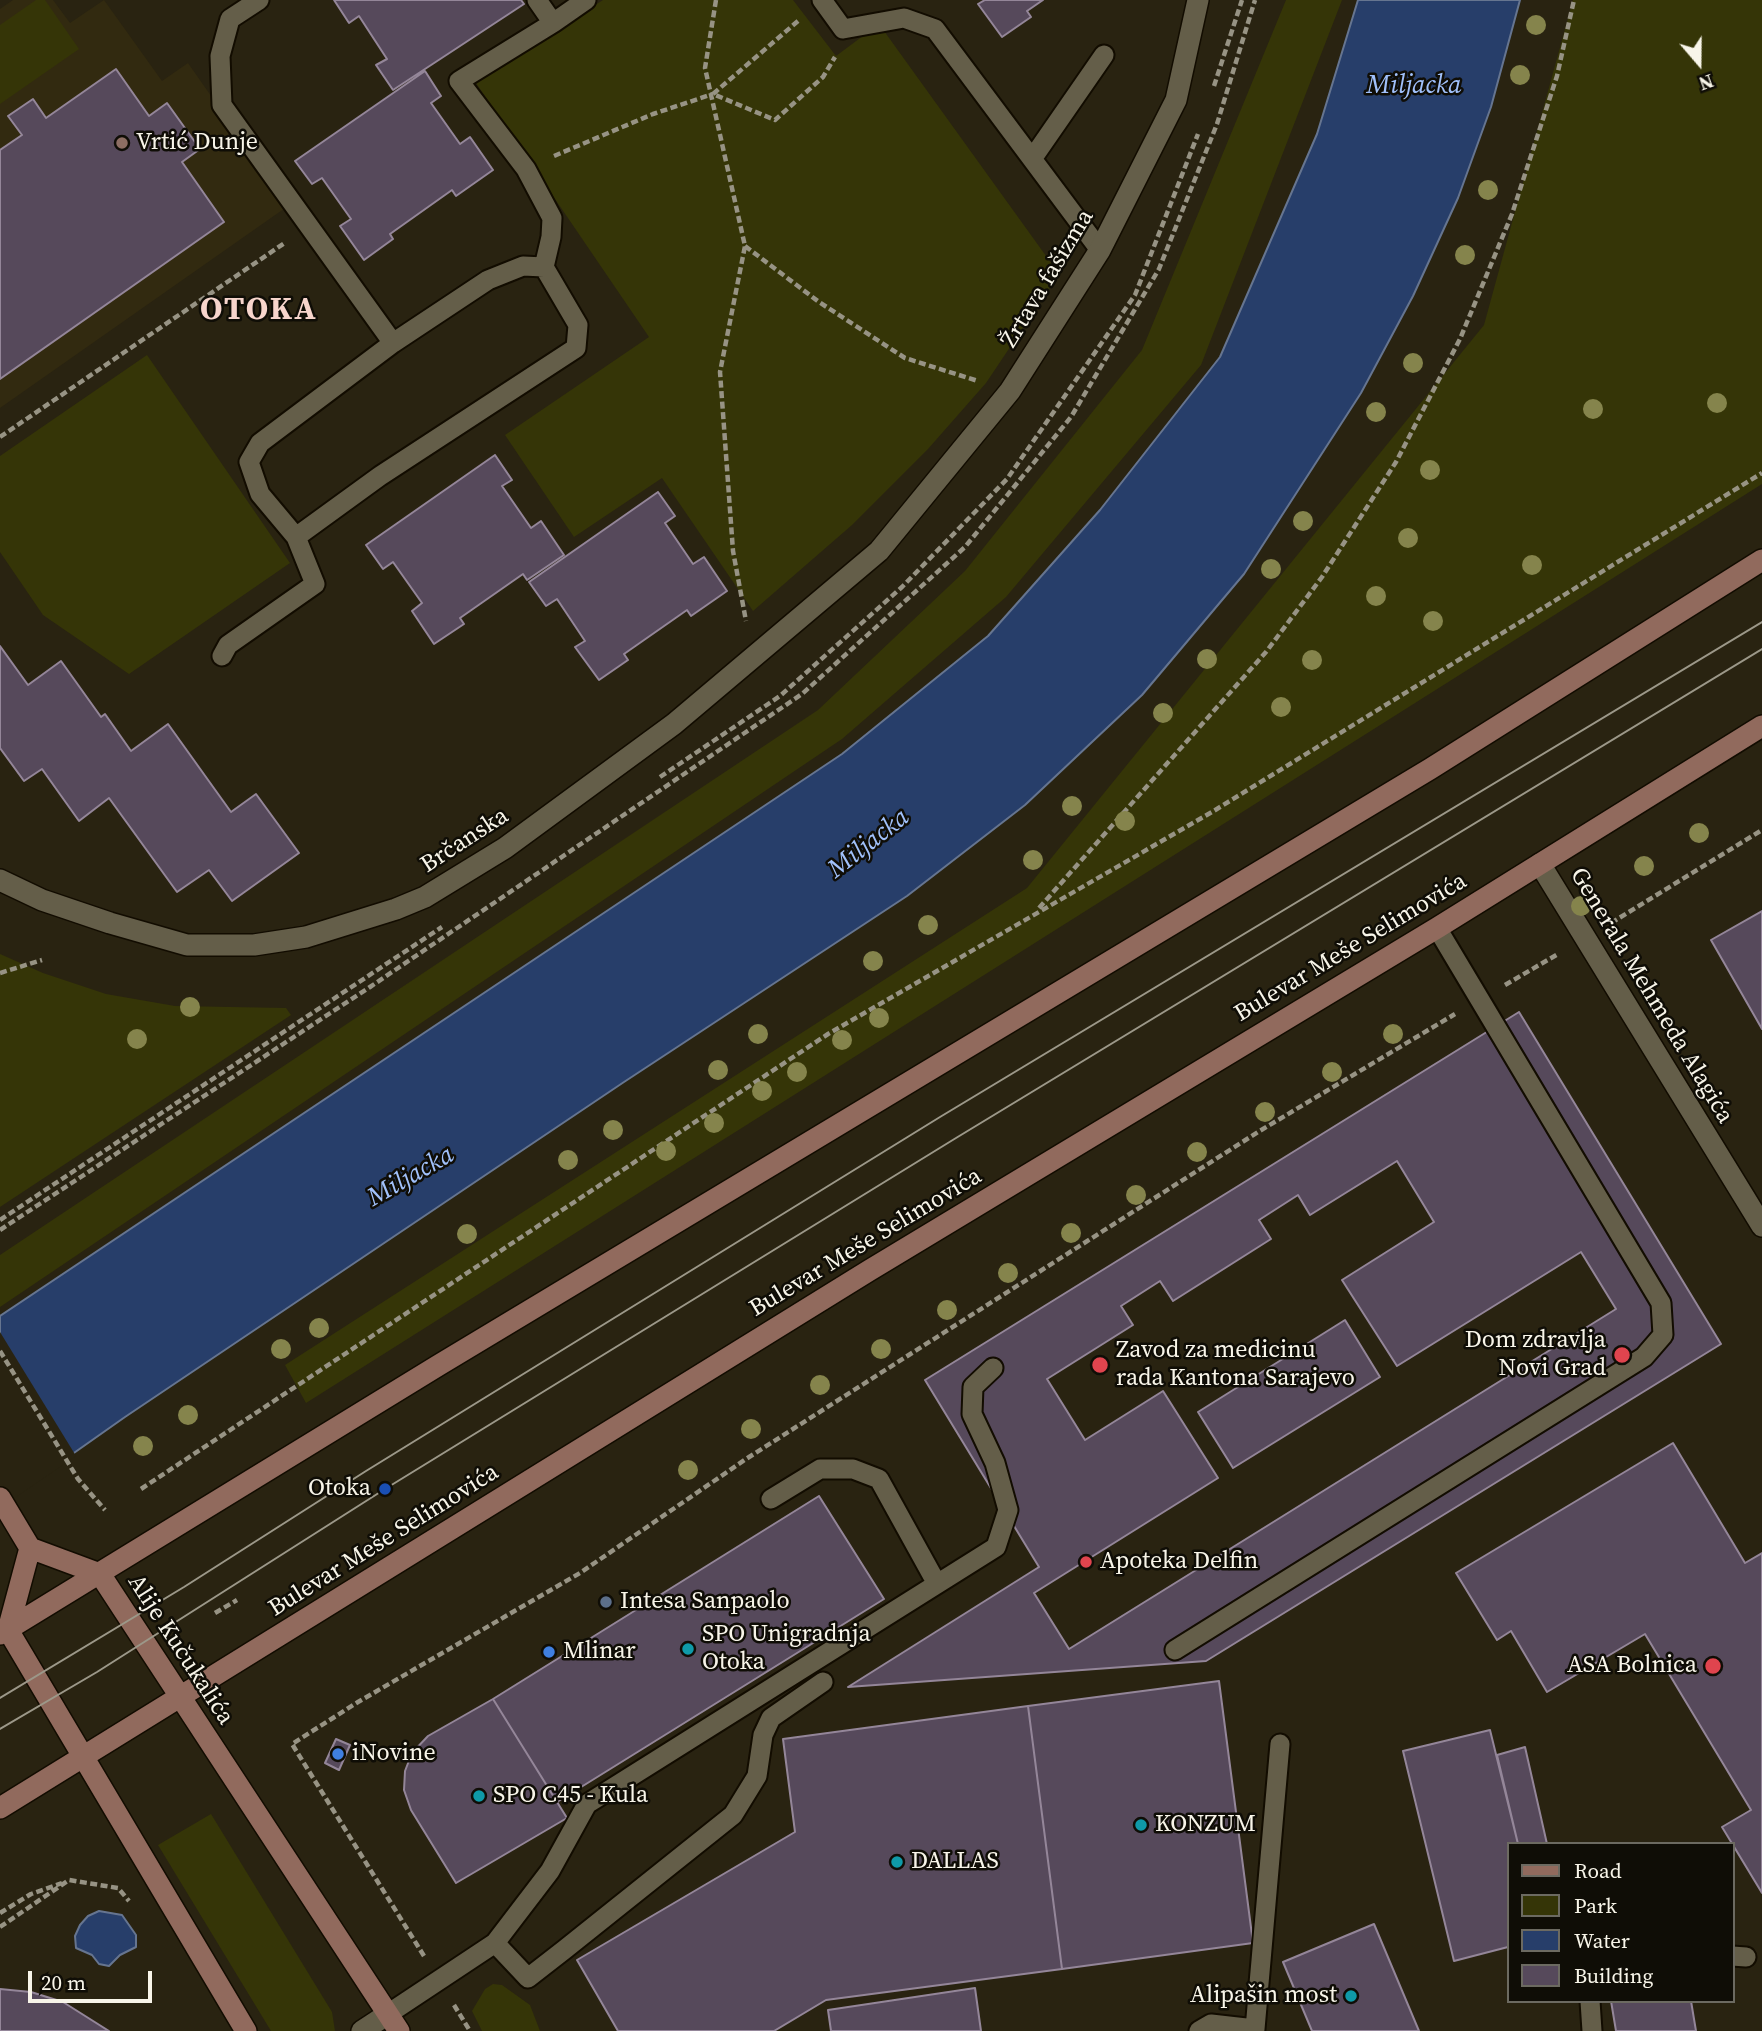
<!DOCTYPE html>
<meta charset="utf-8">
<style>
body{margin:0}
#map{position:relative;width:1762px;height:2031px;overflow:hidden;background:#292311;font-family:"Source Serif 4",serif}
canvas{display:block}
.legend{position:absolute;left:1507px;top:1842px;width:228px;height:161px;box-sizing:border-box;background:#0f0d06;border:2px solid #6c6a61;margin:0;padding:9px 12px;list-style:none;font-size:21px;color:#f8f5e9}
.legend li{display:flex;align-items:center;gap:14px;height:35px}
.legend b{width:35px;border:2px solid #6c6a61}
.north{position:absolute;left:1664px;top:28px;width:70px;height:70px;-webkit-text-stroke:5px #0f0d06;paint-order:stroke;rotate:160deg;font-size:19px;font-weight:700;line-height:28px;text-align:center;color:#f8f5e9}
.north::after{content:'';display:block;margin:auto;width:24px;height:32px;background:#f8f5e9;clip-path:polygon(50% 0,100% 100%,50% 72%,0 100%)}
.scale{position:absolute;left:28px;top:1971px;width:124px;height:32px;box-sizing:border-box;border:4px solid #f8f5e9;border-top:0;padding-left:9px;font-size:21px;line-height:24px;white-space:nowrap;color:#f8f5e9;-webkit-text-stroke:5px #0f0d06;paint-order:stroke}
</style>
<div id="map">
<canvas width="1762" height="2031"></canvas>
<ul class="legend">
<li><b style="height:9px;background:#916a5d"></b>Road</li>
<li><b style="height:19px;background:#353507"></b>Park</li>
<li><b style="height:19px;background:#273e6a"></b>Water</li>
<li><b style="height:19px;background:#56495b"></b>Building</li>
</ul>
<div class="north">N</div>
<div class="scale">20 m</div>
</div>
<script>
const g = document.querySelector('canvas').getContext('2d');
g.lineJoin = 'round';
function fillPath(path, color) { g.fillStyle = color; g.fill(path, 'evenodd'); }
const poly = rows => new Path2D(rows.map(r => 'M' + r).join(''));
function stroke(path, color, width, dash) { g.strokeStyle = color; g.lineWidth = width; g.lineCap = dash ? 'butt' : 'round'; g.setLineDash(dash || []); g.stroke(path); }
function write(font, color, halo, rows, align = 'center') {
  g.font = font + ' "Source Serif 4",serif'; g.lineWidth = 5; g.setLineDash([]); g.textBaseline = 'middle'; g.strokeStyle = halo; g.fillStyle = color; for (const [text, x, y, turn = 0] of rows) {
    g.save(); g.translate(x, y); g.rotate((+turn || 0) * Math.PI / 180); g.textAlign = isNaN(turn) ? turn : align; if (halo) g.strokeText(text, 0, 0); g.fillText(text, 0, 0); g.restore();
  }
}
const built = poly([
 [13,0,53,0,70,23,104,0,162,81,188,63,288,206,0,408,0,9]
]);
const green = poly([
 [36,0,45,0,79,49,0,104,0,25],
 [603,0,793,0,836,56,879,24,1059,274,986,383,928,449,852,525,753,611,662,478,574,537,505,435,649,337,476,83],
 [1286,0,1342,0,1201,365,1006,597,842,739,0,1307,0,1255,818,710,965,571,1142,350],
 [1573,0,1762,0,1762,484,306,1403,285,1365,1027,888,1484,325],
 [147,355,290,563,129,674,43,615,0,552,0,456],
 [0,954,43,973,106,994,175,1006,286,1008,291,1015,0,1207],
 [211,1814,332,2012,335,2031,271,2031,158,1845],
 [493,1984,502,1985,530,2005,540,2031,482,2031,472,2011,485,1989]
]);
const water = poly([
 [1358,0,1520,0,1491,107,1458,198,1413,296,1361,393,1244,574,1142,695,1025,805,907,896,624,1082,125,1417,0,1505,0,1316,842,754,988,636,1100,510,1220,357,1317,134,1358,0],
 [99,1911,122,1915,136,1935,136,1947,120,1955,109,1966,99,1964,92,1955,76,1948,75,1936,80,1925,88,1916,99,1911]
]);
const pier = poly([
 [0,1332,76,1456,0,1508]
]);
const building = poly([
 [334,0,521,0,524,4,393,90,376,65,387,59,359,16,349,23,334,0],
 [985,0,1043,0,1027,11,1031,17,1002,37,978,4,985,0],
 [116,69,149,116,167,103,200,149,182,162,224,222,0,379,0,150,22,135,8,116,33,99,46,118,116,69],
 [425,71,441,96,431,103,460,144,470,137,493,170,456,196,452,190,390,234,393,239,364,260,340,226,351,219,322,178,312,184,295,161,425,71],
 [495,455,512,480,502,486,531,528,541,521,564,555,527,580,523,574,460,618,464,624,434,644,412,611,422,603,393,562,383,569,366,545,495,455],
 [658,492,675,516,665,523,693,564,704,557,727,591,691,616,687,610,624,654,628,660,599,680,575,647,585,641,557,599,546,606,529,582,658,492],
 [0,646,28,685,61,661,101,717,105,714,131,751,168,724,231,812,256,794,299,853,232,901,209,870,177,892,109,798,79,821,42,769,24,781,0,748,0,646],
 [1762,911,1762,1029,1711,940,1762,911],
 [1519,1012,1721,1344,1206,1661,848,1687,1039,1567,925,1380,1519,1012],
 [1397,1161,1434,1222,1342,1280,1397,1366,1581,1252,1616,1309,1069,1649,1034,1593,1218,1478,1163,1391,1085,1440,1047,1379,1133,1325,1121,1306,1160,1281,1173,1301,1271,1239,1259,1220,1298,1195,1310,1215,1397,1161],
 [1345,1320,1380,1377,1233,1468,1198,1412,1345,1320],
 [1673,1443,1745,1563,1762,1553,1762,1893,1722,1827,1751,1810,1645,1634,1547,1692,1511,1631,1497,1640,1456,1573,1673,1443],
 [819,1496,884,1599,557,1802,493,1699,819,1496],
 [1219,1681,1253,1943,1062,1969,1028,1706,1219,1681],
 [493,1699,567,1818,456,1883,411,1810,404,1790,405,1771,412,1753,428,1736,493,1699],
 [1028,1706,1062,1969,826,2000,774,2031,618,2031,577,1960,795,1832,783,1739,1028,1706],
 [1490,1730,1518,1844,1508,1844,1508,1947,1454,1961,1403,1751,1490,1730],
 [336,1739,350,1745,339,1770,325,1763,336,1739],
 [1525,1747,1547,1844,1518,1844,1497,1755,1525,1747],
 [1374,1924,1419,2031,1312,2031,1283,1962,1374,1924],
 [975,1988,981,2031,831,2031,828,2010,975,1988],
 [0,1989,31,1992,63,2002,109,2031,0,2031,0,1989],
 [1611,2001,1691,2001,1696,2031,1616,2031,1611,2001]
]);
const path = poly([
 [716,0,705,68,745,246,720,372,733,551,746,621],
 [798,21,713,94,775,120,823,77,835,57],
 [1214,86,1242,0],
 [554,156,653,114,713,94],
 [745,246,819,302,905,358,978,381],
 [0,437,286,242],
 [660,777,780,696,902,587,1007,479,1135,295,1198,134],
 [1039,908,1266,652,1322,577,1396,462,1460,339,1512,214,1557,76,1574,0],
 [1611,923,1762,830],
 [0,973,42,960],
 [1505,985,1558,954],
 [0,1220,442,927],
 [0,1230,370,987,802,694,965,547,1071,417,1159,269,1217,124,1255,0],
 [0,1351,78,1479,105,1510],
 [141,1489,828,1034,1212,812,1762,473],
 [215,1613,237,1600],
 [0,1913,31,1894,62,1883],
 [0,1927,69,1880,118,1888,129,1901],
 [424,1956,292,1744,358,1702,580,1573,746,1459,1258,1132,1455,1014],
 [454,2005,470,2031]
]);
const service = poly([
 [259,0,230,19,220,56,222,105,393,343],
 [537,0,553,23,459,81,526,169,552,218,551,237,544,267],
 [822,0,843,29,904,18,935,29,1100,250],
 [553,23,586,0],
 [1032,159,1104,55],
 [222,656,228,645,315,584,296,537,260,494,249,462,260,443,393,343,488,280,523,266,544,267,578,325,576,348,380,476,296,537],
 [771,1499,820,1469,853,1469,879,1479,937,1584],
 [1175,1650,1644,1357,1663,1335,1661,1303,1437,928],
 [495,1943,528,1978,564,1950,733,1815,757,1776,763,1735,771,1718,823,1682],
 [1732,1956,1746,1957],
 [1590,2001,1592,2031],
 [388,2014,495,1943,550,1871,587,1804,996,1547,1008,1510,995,1463,972,1414,973,1387,993,1368],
 [1199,2031,1211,2024,1255,2029,1280,1744]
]);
const minor = poly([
 [1540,864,1762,1226],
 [0,880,42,900,110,923,187,945,254,945,306,937,396,909,425,897,505,848,674,724,879,551,1010,391,1100,250,1176,100,1198,0],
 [362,2031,388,2014]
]);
const secondary = poly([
 [0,1498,30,1548],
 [30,1548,100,1574,399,2031],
 [30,1548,8,1630,246,2031],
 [0,1634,439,1365,1430,769,1762,560],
 [0,1808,870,1270,1437,928,1762,726]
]);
const tram = poly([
 [0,1698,184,1587,366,1471,940,1117,1762,622],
 [0,1729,97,1672,385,1489,956,1138,1762,649]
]);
const trees = [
 [1536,25],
 [1520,75],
 [1488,190],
 [1465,255],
 [1413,363],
 [1717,403],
 [1593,409],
 [1376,412],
 [1430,470],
 [1303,521],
 [1408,538],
 [1532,565],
 [1271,569],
 [1376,596],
 [1433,621],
 [1207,659],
 [1312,660],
 [1281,707],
 [1163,713],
 [1072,806],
 [1125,821],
 [1699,833],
 [1033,860],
 [1644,866],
 [1581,906],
 [928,925],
 [873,961],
 [190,1007],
 [879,1018],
 [758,1034],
 [1393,1034],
 [137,1039],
 [842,1040],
 [718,1070],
 [797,1072],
 [1332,1072],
 [762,1091],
 [1265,1112],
 [714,1123],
 [613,1130],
 [666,1151],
 [1197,1152],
 [568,1160],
 [1136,1195],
 [1071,1233],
 [467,1234],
 [1008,1273],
 [947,1310],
 [319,1328],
 [281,1349],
 [881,1349],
 [820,1385],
 [188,1415],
 [751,1429],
 [143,1446],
 [688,1470]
];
const markers = [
 [122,143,7,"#8d6e63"],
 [1622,1355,9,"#e0444e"],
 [1100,1365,9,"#e0444e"],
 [385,1489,7,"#1a4fb4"],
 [1086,1562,7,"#e0444e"],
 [606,1602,7,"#5c6f8a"],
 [688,1649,7,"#0f9aa8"],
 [549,1652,7,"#3f7fe0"],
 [1713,1666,9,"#e0444e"],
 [338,1754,7,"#3f7fe0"],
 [479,1796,7,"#0f9aa8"],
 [1141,1825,7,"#0f9aa8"],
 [897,1862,7,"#0f9aa8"],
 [1351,1996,7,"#0f9aa8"]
];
const poiNames = [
 ["Vrtić Dunje",136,143],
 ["Dom zdravlja",1606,1341,"right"],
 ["Novi Grad",1606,1369,"right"],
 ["Zavod za medicinu",1116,1351],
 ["rada Kantona Sarajevo",1116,1379],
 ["Otoka",371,1489,"right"],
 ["Apoteka Delfin",1100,1562],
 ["Intesa Sanpaolo",620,1602],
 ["SPO Unigradnja",702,1635],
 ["Otoka",702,1663],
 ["Mlinar",563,1652],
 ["ASA Bolnica",1697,1666,"right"],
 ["iNovine",352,1754],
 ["SPO C45 - Kula",493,1796],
 ["KONZUM",1155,1825],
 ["DALLAS",911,1862],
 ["Alipašin most",1337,1996,"right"]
];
const streetNames = [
 ["Žrtava fašizma",1048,279,-59],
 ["Brčanska",465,841,-33],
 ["Bulevar Meše Selimovića",1351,948,-31],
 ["Generala Mehmeda Alagića",1651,996,59],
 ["Bulevar Meše Selimovića",866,1243,-31],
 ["Bulevar Meše Selimovića",384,1541,-32],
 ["Alije Kučukalića",180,1650,57]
];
const waterNames = [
 ["Miljacka",1414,86],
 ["Miljacka",869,844,-38],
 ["Miljacka",411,1177,-30]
];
const districtNames = [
 ["OTOKA",259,311]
];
fillPath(built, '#322a10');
fillPath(green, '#353507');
fillPath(water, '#273e6a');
stroke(water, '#667590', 2);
fillPath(pier, '#292311');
fillPath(building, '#56495b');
stroke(building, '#948699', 2);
stroke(service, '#120c00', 23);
stroke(minor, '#120c00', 24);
stroke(secondary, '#120c00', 24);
stroke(path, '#979384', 4.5, [7, 3.5]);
stroke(service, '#645e49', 19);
stroke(minor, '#645e49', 21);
stroke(secondary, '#916a5d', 21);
stroke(tram, '#9c9889', 2);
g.fillStyle = '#85844c';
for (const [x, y] of trees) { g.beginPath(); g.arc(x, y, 10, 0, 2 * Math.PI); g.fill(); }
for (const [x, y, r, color] of markers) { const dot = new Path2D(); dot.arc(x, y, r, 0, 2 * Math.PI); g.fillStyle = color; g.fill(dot); stroke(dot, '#0f0d06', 2.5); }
write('24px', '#f8f5e9', '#0f0d06', poiNames, 'left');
write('24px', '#f8f5e9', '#0f0d06', streetNames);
write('italic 26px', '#a1c1fb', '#0f0d06', waterNames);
g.letterSpacing = '2px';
write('bold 32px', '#f7d5cc', '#0f0d06', districtNames);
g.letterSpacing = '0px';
</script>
